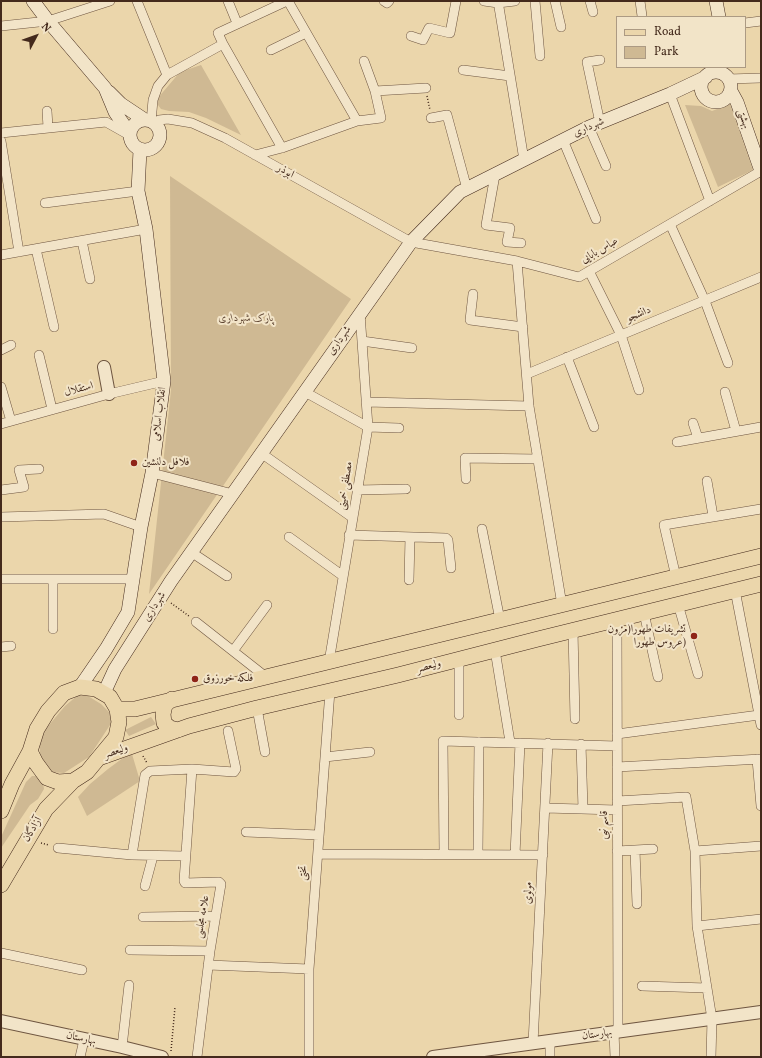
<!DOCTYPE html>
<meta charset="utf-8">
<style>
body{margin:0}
#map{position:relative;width:762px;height:1058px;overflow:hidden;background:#ebd6ab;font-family:Vollkorn,serif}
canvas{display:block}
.frame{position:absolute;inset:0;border:2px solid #442a1c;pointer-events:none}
.legend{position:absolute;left:616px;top:16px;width:130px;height:52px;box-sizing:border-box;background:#f2e4c8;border:1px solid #ac9a83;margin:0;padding:5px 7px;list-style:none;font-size:12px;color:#442a1c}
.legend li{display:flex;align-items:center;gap:8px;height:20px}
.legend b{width:20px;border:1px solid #ac9a83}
.north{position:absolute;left:16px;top:16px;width:40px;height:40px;-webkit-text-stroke:3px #f2e4c8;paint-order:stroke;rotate:49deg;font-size:11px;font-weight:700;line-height:16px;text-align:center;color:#442a1c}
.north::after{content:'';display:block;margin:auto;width:14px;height:18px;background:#442a1c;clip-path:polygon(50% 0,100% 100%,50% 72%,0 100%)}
</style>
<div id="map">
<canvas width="762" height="1058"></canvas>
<div class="frame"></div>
<ul class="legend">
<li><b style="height:5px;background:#ebd6ab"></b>Road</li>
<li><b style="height:11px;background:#cfb993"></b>Park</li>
</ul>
<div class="north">N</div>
</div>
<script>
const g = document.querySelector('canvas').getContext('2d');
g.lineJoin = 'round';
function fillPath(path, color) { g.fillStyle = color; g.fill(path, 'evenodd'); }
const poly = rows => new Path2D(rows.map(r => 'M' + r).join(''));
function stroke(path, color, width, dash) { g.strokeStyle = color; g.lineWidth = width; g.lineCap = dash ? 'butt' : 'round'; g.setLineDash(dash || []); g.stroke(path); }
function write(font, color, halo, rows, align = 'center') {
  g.font = font + ' Vollkorn,Amiri,serif'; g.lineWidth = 4; g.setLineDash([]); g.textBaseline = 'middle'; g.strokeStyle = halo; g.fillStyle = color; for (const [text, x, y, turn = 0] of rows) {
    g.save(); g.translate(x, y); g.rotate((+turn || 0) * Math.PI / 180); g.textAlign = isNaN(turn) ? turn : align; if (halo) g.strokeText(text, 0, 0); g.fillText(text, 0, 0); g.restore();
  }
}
const green = poly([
 [201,65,241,135,206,118,189,112,169,111,161,109,158,105,157,99,180,72],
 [730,104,753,170,718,187,685,105,701,106,712,111],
 [170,176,351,299,149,594,171,390],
 [78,695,88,696,101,704,109,712,112,722,89,757,64,773,50,772,43,764,40,753,39,737,65,706],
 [151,717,156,724,129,736,125,730],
 [132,754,140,781,87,816,78,797,90,784,108,769,123,758],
 [32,776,38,776,43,782,44,789,38,799,30,805,1,848,1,837,26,782]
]);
const path = poly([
 [427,96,430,110],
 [171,603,189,616],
 [143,756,147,763],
 [41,843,49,845],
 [171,1051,175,1007]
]);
const minor = poly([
 [137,1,167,75],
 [228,1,237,23],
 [288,1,357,121],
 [384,1,387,3,389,1],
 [484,1,498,3,515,1],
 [498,1,524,160],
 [535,1,540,56],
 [555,1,561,27],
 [590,1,593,12],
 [640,1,642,16],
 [745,23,761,21],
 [1,26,48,21,110,1],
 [411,36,423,40,429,28,450,33,456,1],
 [271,50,306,33],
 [463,70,510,76],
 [728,79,761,78],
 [375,91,426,88],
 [670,94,710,201],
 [47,111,48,127],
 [431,118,447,115,467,189],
 [151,122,153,100,158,86,167,75,223,44],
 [600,123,587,62,600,60],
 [154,124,159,120,168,119,192,123,225,138,411,242,517,261,579,277,761,171],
 [589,127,606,166],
 [1,133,106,122,129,135],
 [563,140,596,219],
 [1,141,19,252],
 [282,148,223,44,218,33,287,1],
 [255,155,282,148,357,121,381,118,375,91,364,61],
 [495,175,486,225,510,228,507,242,521,243],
 [45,203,138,191],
 [670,224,705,301,728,363],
 [82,241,90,279],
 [36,249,54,327],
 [1,255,146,229],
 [517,261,529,406,562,605],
 [589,271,621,335,639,390],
 [473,294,470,320,523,327],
 [362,341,412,348],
 [1,350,11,345],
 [39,355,52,409],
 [567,357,594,427],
 [527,374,761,277],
 [1,387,11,421],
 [305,392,368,427,399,428],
 [725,392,736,431],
 [366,402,529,406],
 [693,423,698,438],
 [1,424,109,394,164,381],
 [677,442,761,427],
 [261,453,353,518],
 [152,473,233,494],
 [466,479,465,458,538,459],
 [707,481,713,516],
 [1,490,24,487,19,470,39,469],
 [357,490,406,489],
 [1,517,104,514,141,527],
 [482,529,500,620],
 [349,535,446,538,448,540,451,568],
 [289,537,343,576],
 [191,552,227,576],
 [676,577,664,525,761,509],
 [1,579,133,579],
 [409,580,410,537],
 [735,590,761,725],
 [678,604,698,674],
 [644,613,658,677],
 [617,619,618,1032],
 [196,622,266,677],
 [53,629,53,579],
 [573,630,575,719],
 [1,647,11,646],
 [495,650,510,742],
 [233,651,267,605],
 [459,659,459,715],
 [329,662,368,427,360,313],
 [257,708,265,752],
 [617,734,759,715],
 [581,744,583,809],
 [325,757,370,752],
 [757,759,761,806],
 [617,767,761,759],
 [192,769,184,881,185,883,219,882,221,884,210,951,197,1057],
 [617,801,686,797,695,851,697,926,712,1019,711,1057],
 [545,808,617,810],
 [246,832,319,835],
 [58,848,132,855,185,856],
 [635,850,637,904],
 [617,851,653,849],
 [695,851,761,846],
 [318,854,543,855],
 [444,854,443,741,617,746],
 [478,854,479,742],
 [132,855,145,775,150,771,192,769,234,772,236,769,228,731],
 [515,855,520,743],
 [145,886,153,856],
 [143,917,216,916],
 [697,926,761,919],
 [130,950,210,951],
 [1,953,82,970],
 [208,965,309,969],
 [642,986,707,988],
 [614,1032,615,1057],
 [533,1043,548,743],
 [122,1047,129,985],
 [80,1057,84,1040],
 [309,1057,309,969,330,691],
 [550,1057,550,1041]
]);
const tertiary = poly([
 [104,367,109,394],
 [1,1021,122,1047,162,1057],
 [433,1057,761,1012]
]);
const secondary = poly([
 [33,1,48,21,105,88,115,112,130,134],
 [716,1,719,17],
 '701 87a15 15 0 1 1 30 0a15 15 0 1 1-30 0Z',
 [731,91,737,102,761,171],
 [109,92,121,104,145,120],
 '130 135a15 15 0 1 1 30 0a15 15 0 1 1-30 0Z',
 [80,687,106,649,128,612,141,527,152,473,164,381,146,229,138,191,140,150],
 [104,693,115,669,171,581,411,242,460,192,589,127,670,94,706,77]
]);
const primary = poly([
 [172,699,165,705,163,714,164,723,170,728,178,730],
 [117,709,135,709,761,556],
 [99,758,189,726,257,708,398,675,538,639,761,584],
 [1,811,12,784,30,751,37,729,48,711,64,693,80,687,96,689,110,697,117,709,119,722,116,737,87,772,73,781,58,782,47,778,36,763,30,751],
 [1,885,46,809,73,781]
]);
const markers = [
 [134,463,4,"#8f2418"],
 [694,636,4,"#8f2418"],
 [195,679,4,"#8f2418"]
];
const streetNames = [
 ["بهشتی",743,119,71],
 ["شهرداری",589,128,-24],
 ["ابوذر",285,172,29],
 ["عباس بابایی",600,251,-30],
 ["دانشجو",639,315,-23],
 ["شهرداری",340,341,-55],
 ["استقلال",79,390,-15],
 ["انقلاب اسلامی",160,414,-83],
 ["مصطفی خمینی",346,486,-81],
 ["شهرداری",155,607,-58],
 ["ولیعصر",429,667,-15],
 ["ولیعصر",116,752,-19],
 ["قاسم نبی",605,825,-90],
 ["آزادگان",33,830,-59],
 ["تختی",304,873,-86],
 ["مولوی",529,893,-87],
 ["علامه مجلسی",203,917,-81],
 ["بهارستان",597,1035,-8],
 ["بهارستان",81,1039,12]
];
const parkNames = [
 ["پارک شهرداری",246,319]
];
const poiNames = [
 ["فلافل دلنشین",142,463],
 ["تشریفات طهورا(مزون",686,630,"right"],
 ["عروس طهورا)",686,643,"right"],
 ["فلکه خورزوق",203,679]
];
fillPath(green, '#cfb993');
stroke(minor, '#6e5540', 10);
stroke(tertiary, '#6e5540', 14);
stroke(secondary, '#442a1c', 14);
stroke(primary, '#442a1c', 16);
stroke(path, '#442a1c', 1.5, [1, 2]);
stroke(minor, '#f2e4c8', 9);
stroke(tertiary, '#f2e4c8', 12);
stroke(secondary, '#f2e4c8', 13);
stroke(primary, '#ebd6ab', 15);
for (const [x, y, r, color] of markers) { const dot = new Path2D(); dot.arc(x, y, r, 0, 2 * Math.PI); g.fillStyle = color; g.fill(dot); stroke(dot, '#f2e4c8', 1.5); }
write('11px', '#442a1c', '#f2e4c8', streetNames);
write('italic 11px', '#604734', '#f2e4c8', parkNames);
write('11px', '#442a1c', '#f2e4c8', poiNames, 'left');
</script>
